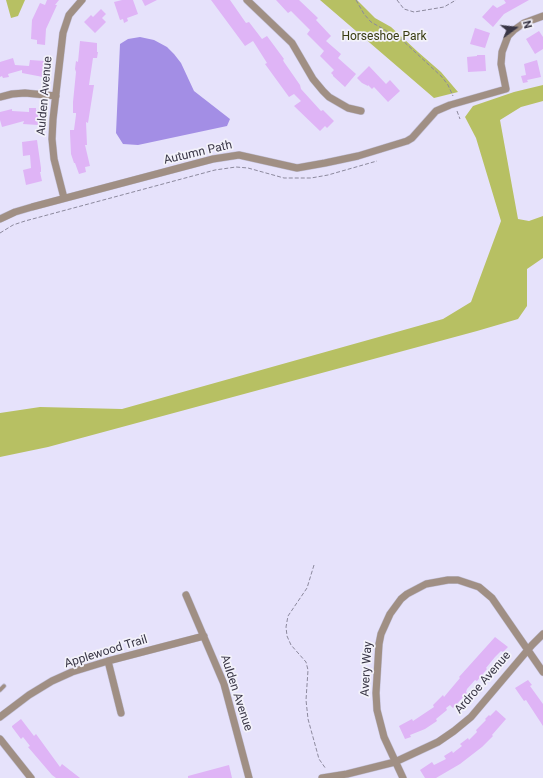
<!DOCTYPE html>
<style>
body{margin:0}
#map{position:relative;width:543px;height:778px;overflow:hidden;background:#e6e2fb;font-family:Roboto,sans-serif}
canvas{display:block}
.north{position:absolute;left:495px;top:8px;width:40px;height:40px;-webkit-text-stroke:3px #f3f2fa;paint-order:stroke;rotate:75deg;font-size:11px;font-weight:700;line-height:16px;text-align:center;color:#393646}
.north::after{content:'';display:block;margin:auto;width:14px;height:18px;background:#393646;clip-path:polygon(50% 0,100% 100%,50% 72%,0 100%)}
</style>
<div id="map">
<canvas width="543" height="778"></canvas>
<div class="north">N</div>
</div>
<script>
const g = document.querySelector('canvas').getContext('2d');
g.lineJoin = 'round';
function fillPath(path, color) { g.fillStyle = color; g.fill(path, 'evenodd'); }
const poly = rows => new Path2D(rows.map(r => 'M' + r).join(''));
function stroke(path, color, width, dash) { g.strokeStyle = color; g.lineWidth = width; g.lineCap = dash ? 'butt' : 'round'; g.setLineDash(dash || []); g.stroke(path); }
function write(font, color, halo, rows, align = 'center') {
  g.font = font + ' Roboto,sans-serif'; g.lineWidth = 3.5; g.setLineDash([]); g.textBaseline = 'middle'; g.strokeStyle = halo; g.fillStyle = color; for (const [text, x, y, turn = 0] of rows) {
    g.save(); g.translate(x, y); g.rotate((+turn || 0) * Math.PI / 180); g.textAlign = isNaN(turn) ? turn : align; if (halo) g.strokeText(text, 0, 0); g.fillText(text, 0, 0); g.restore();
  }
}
const green = poly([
 [6,0,25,0,18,16,11,18],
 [320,0,357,0,375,18,391,27,418,52,441,72,458,92,434,98],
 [543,85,543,101,521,107,500,120,518,219,529,221,543,216,543,258,527,269,527,306,518,319,477,331,48,447,0,457,0,413,40,407,122,409,443,319,471,302,501,221,476,138,465,117,473,106,514,92]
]);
const water = poly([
 [140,37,154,40,167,47,174,54,181,63,194,91,230,119,227,126,138,145,123,144,116,133,120,44,128,39]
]);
const building = poly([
 [47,0,59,0,55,5,57,5,46,29,45,45,37,44,37,40,31,39,32,20,40,3,45,5],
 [122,0,133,0,138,14,127,18,128,21,124,23,123,19,120,20,114,2],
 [142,0,157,0,145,6],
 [211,0,230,0,246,23,249,22,262,39,267,36,284,59,283,60,284,62,300,85,301,89,321,111,323,110,334,121,327,128,325,126,320,131,294,106,301,101,294,94,289,97,265,64,267,63,253,41,245,46],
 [276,0,299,0,318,18,316,20,331,36,326,41,341,54,338,58,356,74,345,87,333,76,333,75,331,73,334,70,320,56,324,51,307,34,310,30,291,11,288,13],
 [504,0,529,0,504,14,493,27,482,17,493,5,497,8,506,3],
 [101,9,106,14,102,18,106,22,95,33,84,22,91,15,93,17],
 [475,28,490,33,485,48,470,44],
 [539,31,543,37,543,49,535,54,526,39],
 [80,41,97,43,97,52,98,52,97,58,93,58,89,85,94,85,88,123,86,122,87,145,85,145,90,166,85,167,86,172,79,174,75,163,74,163,71,154,70,133,70,130,74,130,76,115,76,113,73,113,73,102,76,72,75,69,76,61,78,62],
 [477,55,485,55,486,71,468,72,467,57,477,56],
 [13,58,15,65,29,66,30,60,45,61,43,77,22,73,22,70,8,74,9,77,3,78,2,76,0,77,0,62],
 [537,60,541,77,527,80,528,82,523,83,521,76,526,75,524,64],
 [369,66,386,84,390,80,400,91,388,102,374,87,372,89,368,85,368,86,362,83,357,78],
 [29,108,36,108,36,110,39,110,38,125,23,124,24,121,2,127,0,120,0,112,12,109,12,111,29,112],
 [37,140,41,168,41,172,40,172,42,181,26,185,23,170,31,168,30,155,23,156,22,142],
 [495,637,508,647,503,652,501,651,495,657,486,668,487,669,477,681,475,680,467,689,466,692,467,693,453,708,450,705,446,708,447,710,436,719,437,721,425,729,410,735,411,737,405,739,399,726,412,719,413,721,434,707,433,705,443,695,444,697,460,678,459,677],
 [528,680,532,685,530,686,543,704,543,726,526,700,524,701,515,688],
 [496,710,506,719,492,735,493,736,482,747,460,764,436,778,425,778,420,770,432,762,434,765,446,759,444,756,452,751,453,753,462,746,460,744,468,738,469,740,477,732,476,730,486,720,485,719,489,715,490,716],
 [21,719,34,736,36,734,60,767,62,764,80,778,56,778,52,775,28,747,30,746,23,737,21,739,12,727,12,726],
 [229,765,232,778,188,778,188,776]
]);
const path = poly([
 [356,0,364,14,371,22,401,39,442,77,448,85,453,96],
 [397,0,404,9,414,12,444,7,456,0],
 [457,111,460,119],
 [0,233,13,225,25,221,215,170,236,167,248,168,284,178,311,178,328,175,377,161],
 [314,565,307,588,288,616,286,627,287,636,291,645,306,662,308,670,306,700,308,719,319,759,326,769]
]);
const service = poly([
 [0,690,4,686]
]);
const minor = poly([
 [247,0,292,43,313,79,323,91,329,97,348,108,361,111],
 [0,97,12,94,25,93,56,96],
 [64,198,54,159,52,139,53,119,63,33,69,15,82,0],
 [0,219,15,212,32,207,213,159,239,155,297,168,325,163,358,156,407,141,412,138,436,111,450,105,506,89,501,64,502,52,508,36,514,30,524,23,543,16],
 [186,595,224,684,249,778],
 [108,661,121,713],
 [0,717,29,695,52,681,72,672,108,661,204,636],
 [0,739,31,778],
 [322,778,347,774,395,762,438,742,454,731,471,717,532,645,543,634],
 [403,778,384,737,377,710,376,693,379,644,381,634,390,614,401,599,407,594,426,584,448,580,458,580,479,587,492,598,543,672]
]);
const parkNames = [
 ["Horseshoe Park",384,37]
];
const streetNames = [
 ["Aulden Avenue",45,96,-85],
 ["Autumn Path",198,153,-13],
 ["Applewood Trail",106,652,-17],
 ["Avery Way",367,669,-87],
 ["Ardroe Avenue",483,683,-49],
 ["Aulden Avenue",236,693,72]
];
fillPath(green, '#b7c063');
fillPath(water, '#a38ee5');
fillPath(building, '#dfb4f6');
stroke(service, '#c3c0d7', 5);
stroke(minor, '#c3c0d7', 8);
stroke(path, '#8c899d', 1, [4, 2]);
stroke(service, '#a08f84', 3.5);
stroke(minor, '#a08f84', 7);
write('12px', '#393c11', '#f3f2fa', parkNames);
write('12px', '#393646', '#f3f2fa', streetNames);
</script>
